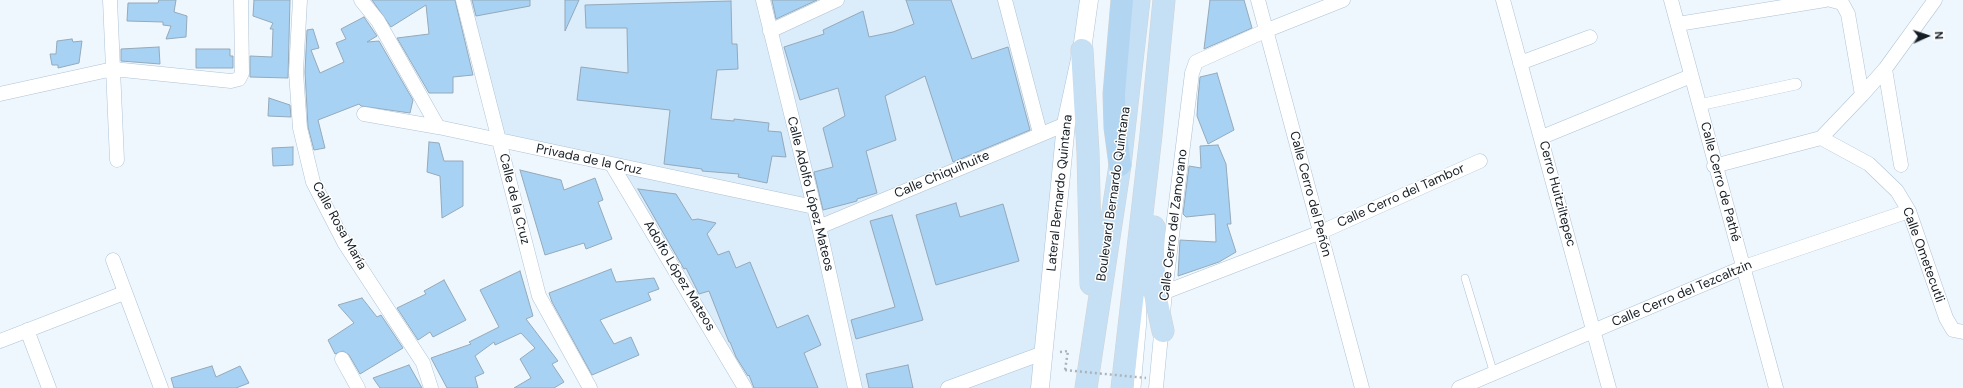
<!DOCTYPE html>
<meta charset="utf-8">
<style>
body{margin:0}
#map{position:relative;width:1963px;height:388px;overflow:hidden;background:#eef7fe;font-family:"DM Sans",sans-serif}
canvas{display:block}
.north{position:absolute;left:1907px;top:16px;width:40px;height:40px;-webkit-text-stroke:3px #fff;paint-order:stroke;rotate:87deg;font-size:11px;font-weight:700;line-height:16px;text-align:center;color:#161e25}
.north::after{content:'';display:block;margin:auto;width:14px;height:18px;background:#161e25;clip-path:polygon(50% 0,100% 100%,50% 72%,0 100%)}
</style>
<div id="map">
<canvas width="1963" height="388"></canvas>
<div class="north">N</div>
</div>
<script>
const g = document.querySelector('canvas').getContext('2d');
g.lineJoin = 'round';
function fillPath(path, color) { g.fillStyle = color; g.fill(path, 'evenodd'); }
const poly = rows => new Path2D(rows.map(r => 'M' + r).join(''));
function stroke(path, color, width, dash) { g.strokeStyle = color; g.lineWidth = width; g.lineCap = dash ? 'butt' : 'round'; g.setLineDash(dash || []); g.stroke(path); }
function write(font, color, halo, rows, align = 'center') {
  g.font = font + ' "DM Sans",sans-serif'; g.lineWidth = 3; g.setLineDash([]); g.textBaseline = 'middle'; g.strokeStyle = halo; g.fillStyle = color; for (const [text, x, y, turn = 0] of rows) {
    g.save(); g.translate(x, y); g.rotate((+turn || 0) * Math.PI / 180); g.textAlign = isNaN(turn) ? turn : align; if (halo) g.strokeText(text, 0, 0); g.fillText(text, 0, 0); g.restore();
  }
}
const built = poly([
 [463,0,1089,0,1040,388,745,388,613,165,499,141]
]);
const building = poly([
 [159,0,176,0,174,12,187,16,186,37,166,39,171,26,163,25,163,22,127,21,128,3,158,3,159,0],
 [254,0,290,0,288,78,250,77,250,56,272,57,273,29,270,29,273,23,253,16,254,0],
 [372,0,455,0,473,75,453,77,453,93,429,93,397,38,429,34,426,5,391,27,372,0],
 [472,0,530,0,530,6,476,16,472,0],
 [565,0,579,0,565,31,565,0],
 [772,0,817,0,776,19,772,0],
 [906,0,951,0,972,59,1008,47,1030,130,953,162,925,76,885,96,896,140,866,151,877,193,857,199,857,201,823,210,814,172,833,167,823,128,845,116,838,88,800,100,784,47,824,34,823,30,863,11,869,37,893,32,914,24,906,0],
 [1210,0,1244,0,1252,28,1204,49,1210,0],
 [731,1,732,44,737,44,738,69,717,70,711,119,734,121,734,119,769,123,768,131,781,132,786,157,772,156,767,183,738,177,739,174,702,171,702,169,664,164,670,110,577,100,581,67,628,73,627,28,586,28,585,5,731,1],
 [364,17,377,36,367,42,379,41,413,100,410,113,361,106,359,104,318,120,325,148,314,150,308,127,305,72,307,30,313,29,319,48,311,50,320,73,344,62,336,43,346,39,341,29,364,17],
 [72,39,73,42,82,41,79,63,58,68,58,65,52,65,50,54,56,54,57,41,72,39],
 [159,47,160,64,121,61,121,49,159,47],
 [196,49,230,49,230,56,233,56,233,68,196,68,196,49],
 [1217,73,1234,130,1208,144,1197,116,1198,98,1200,77,1217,73],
 [269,98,290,105,291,117,268,116,269,98],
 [429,142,439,143,444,161,463,161,463,206,442,218,440,176,427,172,429,142],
 [1218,145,1226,164,1231,224,1227,224,1236,252,1219,262,1178,276,1180,240,1216,242,1215,214,1186,217,1183,214,1189,166,1201,168,1200,146,1218,145],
 [293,147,293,165,273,166,272,148,293,147],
 [520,170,561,180,564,190,595,178,603,200,598,202,612,239,586,249,584,243,545,255,520,170],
 [638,189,676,194,692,220,698,219,716,223,707,234,718,255,729,251,736,268,750,262,777,328,808,315,821,345,804,353,818,388,754,388,749,375,748,376,736,357,730,342,729,342,709,291,699,294,686,268,684,269,638,189],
 [956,203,960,217,1003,204,1019,261,936,285,916,215,956,203],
 [892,215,923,320,856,339,851,320,895,307,870,221,892,215],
 [611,269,616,282,654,278,659,289,648,293,651,300,600,320,614,344,631,337,639,355,592,375,552,302,549,293,611,269],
 [520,271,533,316,526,319,558,361,552,364,564,382,554,388,514,388,531,378,520,359,535,348,521,333,495,345,494,342,475,356,484,373,475,377,478,388,447,388,431,358,471,344,469,342,499,327,480,290,520,271],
 [444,280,466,320,433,337,430,332,418,340,397,308,426,294,424,291,444,280],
 [362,298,377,317,381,315,403,348,360,374,349,355,343,351,335,354,328,340,354,323,338,305,362,298],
 [409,365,422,388,380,388,373,378,409,365],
 [908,365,913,388,869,388,866,374,908,365],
 [212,366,216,377,240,366,249,383,236,388,174,388,171,378,212,366]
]);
const path = poly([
 [1060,352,1068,351,1065,370]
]);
const service = poly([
 [1465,278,1494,374],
 [1137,388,1143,320,1142,299]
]);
const pedestrian = poly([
 [1699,105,1796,84]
]);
const minor = poly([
 [110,0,117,160],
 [300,0,296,72,300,128,313,182,345,244,423,363,431,388],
 [361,0,378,21,438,127],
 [463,0,539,296,590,388],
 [763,0,819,227,855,388],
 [1005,0,1040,133],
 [1258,0,1362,388],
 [1503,0,1609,388],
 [1671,0,1776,388],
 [1831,0,1842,3,1848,14,1862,95],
 [1678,24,1825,0],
 [770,31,837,0],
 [1520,63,1590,37],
 [1885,69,1901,165],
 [0,94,113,69,231,81,239,79,242,73,241,0],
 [364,114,438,127,814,207],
 [1542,137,1691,76],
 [1821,138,1869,164,1897,191,1909,211,1946,318,1953,330,1963,332],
 [1821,138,1862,95,1885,69,1935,0],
 [612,165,745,388],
 [1714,166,1821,138],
 [819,227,1066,124],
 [113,260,161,388],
 [1165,292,1321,232,1480,161],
 [27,330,49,388],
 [0,341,124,293],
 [342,359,358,388],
 [948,388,1043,353],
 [1156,388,1165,292,1192,73,1196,62,1265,31,1343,0],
 [1459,388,1744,267,1909,211]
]);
const tertiary = poly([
 [1040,388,1066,124,1082,50,1089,0]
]);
const primary = poly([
 [1082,50,1088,152,1091,284],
 [1154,227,1153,252,1155,294,1163,331],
 [1086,388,1120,165,1139,0],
 [1122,388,1151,135,1164,0]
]);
const trunk = poly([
 [1120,165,1115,128,1114,94,1122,0]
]);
const pathBridge = poly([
 [1065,370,1146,378]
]);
const streetNames = [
 ["Privada de la Cruz",589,160,12],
 ["Calle Chiquihuite",942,175,-23],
 ["Calle Cerro de Pathé",1720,182,75],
 ["Lateral Bernardo Quintana",1060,193,-84],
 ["Calle Adolfo López Mateos",810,194,76],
 ["Boulevard Bernardo Quintana",1114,194,-82],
 ["Calle Cerro del Peñón",1310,194,75],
 ["Cerro Huitziltepec",1557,194,75],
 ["Calle Cerro del Tambor",1401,196,-24],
 ["Calle de la Cruz",514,199,76],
 ["Calle Cerro del Zamorano",1174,225,-83],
 ["Calle Rosa María",339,226,61],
 ["Calle Ometecutli",1923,255,70],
 ["Adolfo López Mateos",679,276,59],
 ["Calle Cerro del Tezcaltzin",1682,294,-23]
];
fillPath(built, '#dbecfa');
fillPath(building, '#a8d2f3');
stroke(building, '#94a9ba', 1);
stroke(service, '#aec3d5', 8);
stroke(pedestrian, '#aec3d5', 12);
stroke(minor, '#aec3d5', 15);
stroke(tertiary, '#aec3d5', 19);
stroke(primary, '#d0d2d3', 23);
stroke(trunk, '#d0d2d3', 23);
stroke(path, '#aab3ba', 2.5, [2, 3]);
stroke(service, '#fff', 7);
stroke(pedestrian, '#fff', 11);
stroke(minor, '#fff', 14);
stroke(tertiary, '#fff', 18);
stroke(primary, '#c5e0f5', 22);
stroke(trunk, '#b2d6f2', 22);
stroke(pathBridge, '#aab3ba', 2.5, [2, 3]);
write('13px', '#161e25', '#fff', streetNames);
</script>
